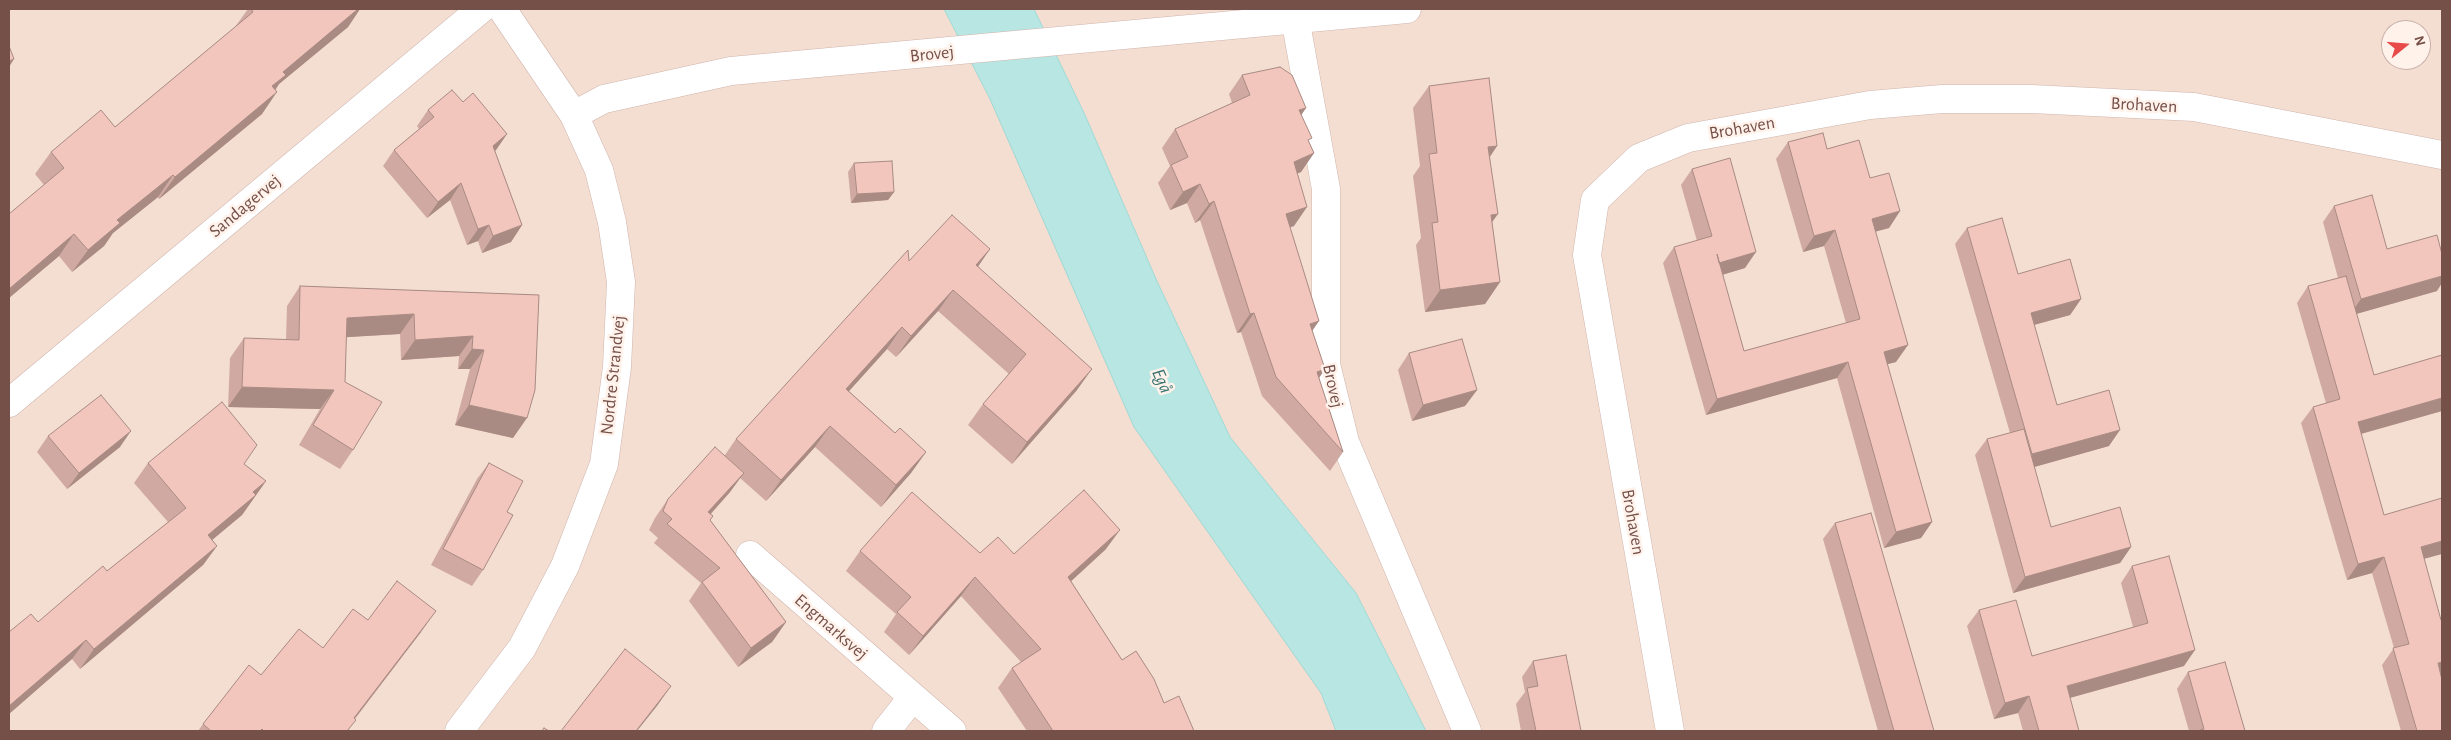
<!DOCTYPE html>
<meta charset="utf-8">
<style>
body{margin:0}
#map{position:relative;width:2451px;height:740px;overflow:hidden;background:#fceee4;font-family:"Alegreya Sans",sans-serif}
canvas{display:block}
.frame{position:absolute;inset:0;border:10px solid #755049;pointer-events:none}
.north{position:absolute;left:2381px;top:20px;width:50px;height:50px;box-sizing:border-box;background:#fff2ea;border:1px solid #c8b1aa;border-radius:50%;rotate:73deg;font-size:14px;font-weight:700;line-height:20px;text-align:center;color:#755049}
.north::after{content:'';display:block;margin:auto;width:18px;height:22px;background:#e74a49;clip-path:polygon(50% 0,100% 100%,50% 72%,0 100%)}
</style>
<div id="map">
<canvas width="2451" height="740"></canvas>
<div class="frame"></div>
<div class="north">N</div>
</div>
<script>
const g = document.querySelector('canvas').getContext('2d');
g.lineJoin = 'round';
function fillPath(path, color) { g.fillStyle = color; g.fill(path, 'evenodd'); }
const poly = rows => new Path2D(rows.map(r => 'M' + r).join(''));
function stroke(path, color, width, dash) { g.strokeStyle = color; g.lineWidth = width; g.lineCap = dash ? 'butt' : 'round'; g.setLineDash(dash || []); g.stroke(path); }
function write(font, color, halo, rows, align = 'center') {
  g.font = font + ' "Alegreya Sans",sans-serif'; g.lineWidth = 5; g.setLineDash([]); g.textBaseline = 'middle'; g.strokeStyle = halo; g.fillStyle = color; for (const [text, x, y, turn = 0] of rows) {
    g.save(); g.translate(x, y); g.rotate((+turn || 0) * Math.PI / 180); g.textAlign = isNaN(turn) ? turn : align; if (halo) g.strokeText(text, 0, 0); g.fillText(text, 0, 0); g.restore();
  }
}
const residential = poly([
 [9,9,944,9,990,99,1321,693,1336,731,9,731],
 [1034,9,2442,9,2442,731,1426,731,1356,593,1230,437,1156,279,1085,115],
 [2391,30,2421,30,2421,60,2391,60]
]);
const water = poly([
 [944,9,1034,9,1085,115,1156,279,1230,437,1356,593,1426,731,1336,731,1321,693,1134,427,990,99,944,9]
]);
const minor = poly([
 [1295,18,1326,189,1326,364,1345,442,1467,731],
 [574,115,604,99,731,71,1407,9],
 [9,403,481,9],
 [750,555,952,731],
 [459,731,522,648,565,566,604,464,617,367,621,282,612,222,599,170,574,115,502,9],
 [886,731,912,698],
 [1670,731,1587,255,1595,200,1639,158,1688,138,1870,105,1942,99,2032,99,2194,107,2442,155]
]);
const wall = poly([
 [248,9,360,9,348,27,279,84,262,114,159,199,158,197,113,233,104,246,72,272,59,256,9,298,9,214,44,185,35,174,51,152,115,127,235,27],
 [1242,75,1306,108,1301,115,1309,142,1314,153,1301,172,1297,173,1294,226,1290,227,1312,331,1325,369,1319,378,1343,452,1330,471,1262,396,1241,332,1237,333,1200,220,1195,223,1187,203,1170,210,1158,183,1170,166,1162,148,1175,129,1232,103,1229,94],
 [1429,86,1497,146,1490,157,1492,222,1500,282,1485,304,1425,312,1416,245,1421,238,1413,176,1420,166,1413,108],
 [463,102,507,134,495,151,522,225,511,242,482,253,478,241,467,245,450,200,427,218,383,166,394,150,419,129,417,126,428,110],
 [1788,142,1827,149,1870,178,1900,211,1889,228,1875,231,1896,362,1887,364,1932,522,1921,538,1884,548,1837,378,1706,415,1663,263,1674,247,1697,241,1681,185,1692,169,1745,268,1722,275,1744,351,1846,323,1824,246,1803,252,1776,159],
 [854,163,894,192,888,200,851,203,848,172],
 [2334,206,2437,291,2356,314,2374,375,2442,355,2442,411,2361,434,2384,515,2424,559,2441,675,2442,731,2401,731,2382,665,2394,648,2372,573,2347,580,2301,423,2313,407,2326,403,2297,303,2308,286,2338,278,2323,222],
 [1967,228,2018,274,2081,299,2070,315,2034,325,2057,405,2109,446,2034,467,2051,527,2131,547,2120,563,2013,593,1975,455,1987,439,2010,433,1955,244],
 [990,249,978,266,1077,390,1012,464,968,425,983,404,1009,374,938,311,896,357,887,349,849,391,895,433,926,452,911,473,881,507,815,447,766,501,740,478,730,492,711,514,713,516,710,520,786,622,772,642,738,667,689,601,701,583,654,543,658,538,649,530,655,518,668,499,725,455,736,439,909,261],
 [300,286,539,295,513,438,455,425,470,369,458,369,459,356,401,360,400,334,346,337,345,382,353,450,340,469,299,445,320,409,228,407,230,358,244,338,286,340,287,306],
 [1409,353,1477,390,1465,406,1412,421,1398,370],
 [48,436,120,447,67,489,37,452],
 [148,463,244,464,266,481,242,515,212,540,217,546,203,565,80,669,72,659,9,714,9,632,38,622,107,571,168,522,134,483],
 [489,463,507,512,483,570,472,586,431,565,477,479],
 [1835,523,1934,731,1878,731,1823,539],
 [1106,549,1071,581,1122,660,1164,703,1194,731,1027,731,998,688,1012,668,1021,662,961,596,909,655,884,632,896,614,846,571,860,551,980,553,1014,554],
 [2132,566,2184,666,2070,698,2079,731,2023,731,2018,713,1994,719,1967,626,1979,610,2032,656,2133,627,2121,583],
 [368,620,421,632,355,719,348,731,198,731,203,724,261,675,323,648],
 [1533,661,1581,731,1521,731,1516,704,1525,692,1522,677],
 [2188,672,2245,731,2189,731,2177,689]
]);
const shadedWall = poly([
 [352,9,360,9,348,27,279,84,270,97,272,86,283,72],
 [14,59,9,67,9,61],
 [277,92,262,114,159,199,175,177],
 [1306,108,1293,127,1299,110],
 [507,134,496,150,481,162,493,146],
 [1497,146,1482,168,1488,147],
 [1314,153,1301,172,1280,181,1294,162],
 [173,175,158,197,113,233,104,246,72,272,88,250,117,220],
 [461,183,450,200,427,218,438,202],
 [1200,184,1187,203,1170,210,1183,192],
 [894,192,888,200,851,203,857,194],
 [1214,201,1200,220,1195,223,1209,204],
 [1307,207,1294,226,1273,233,1286,214],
 [1900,211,1889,228,1860,236,1872,219],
 [1498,214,1482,236,1491,215],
 [489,225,478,241,467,245,478,229],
 [522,225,511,242,482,253,493,236],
 [1835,230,1824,246,1803,252,1814,236],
 [74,234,59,256,9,298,9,289],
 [990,249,975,271,976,265],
 [1756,252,1745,268,1708,279,1719,263],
 [2442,276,2442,283,2437,291,2349,316,2361,299],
 [1500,282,1485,304,1425,312,1440,290],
 [953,290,938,311,896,357,911,336],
 [2081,299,2070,315,2019,329,2031,313],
 [1254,313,1241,332,1237,333,1250,314],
 [414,314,400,334,333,338,347,318],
 [1319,321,1306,340,1310,324],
 [902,327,887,349,831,411,846,389],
 [473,336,459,356,401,360,415,340],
 [1908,345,1896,362,1873,368,1884,352],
 [472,349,484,350,470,369,458,369],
 [1848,362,1837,378,1706,415,1717,399],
 [1092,369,1077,390,1012,464,1027,442],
 [1325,369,1312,388,1317,372],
 [242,387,334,390,320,409,228,407],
 [1477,390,1465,406,1412,421,1423,405],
 [2442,398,2442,411,2346,438,2358,422],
 [469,405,527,418,513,438,455,425],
 [830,426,815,447,766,501,781,480],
 [2120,430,2109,446,2020,471,2032,454],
 [131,431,120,447,67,489,79,473],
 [926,452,911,473,881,507,896,485],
 [744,473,730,492,695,531,708,512],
 [266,481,242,515,194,555,208,535,253,492],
 [1932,522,1921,538,1884,548,1896,532],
 [1120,530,1106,549,1054,597,1068,577],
 [2442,541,2442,554,2409,563,2421,547],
 [217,546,203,565,80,669,94,649],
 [2131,547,2120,563,2013,593,2025,577],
 [2384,557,2372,573,2347,580,2358,564],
 [975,577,961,596,909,655,923,636],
 [436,611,421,632,345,731,354,718],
 [786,622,772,642,738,667,751,648],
 [86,640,72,659,9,714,9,706],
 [2195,650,2184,666,2055,702,2067,686],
 [2442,662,2442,675,2426,680,2438,663],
 [671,686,657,706,637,731,636,731],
 [2029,696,2018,713,1994,719,2005,703]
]);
const building = poly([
 [251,9,358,9,283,72,286,75,272,86,277,92,175,177,173,175,117,220,120,223,88,250,74,234,9,289,9,214,64,168,51,152,101,110,115,127,253,12,251,9],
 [9,46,14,59,9,61,9,46],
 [1280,67,1292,75,1306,108,1299,110,1312,138,1308,140,1314,153,1294,162,1307,207,1286,214,1319,321,1310,324,1325,369,1317,372,1343,452,1276,377,1254,313,1250,314,1214,201,1209,204,1200,184,1183,192,1171,165,1188,157,1175,129,1250,95,1242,75,1280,67],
 [1489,78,1497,146,1488,147,1498,214,1491,215,1500,282,1440,290,1432,223,1438,222,1429,154,1437,153,1429,86,1489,78],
 [452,90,463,102,473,93,507,134,493,146,522,225,493,236,489,225,478,229,461,183,438,202,394,150,434,117,428,110,452,90],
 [1823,133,1827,149,1859,140,1870,178,1889,173,1900,211,1872,219,1908,345,1884,352,1932,522,1896,532,1848,362,1717,399,1674,247,1712,236,1692,169,1730,158,1756,252,1719,263,1717,254,1744,351,1860,319,1835,230,1814,236,1788,142,1823,133],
 [892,161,894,192,857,194,854,163,892,161],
 [2372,195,2387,249,2437,235,2442,254,2442,276,2361,299,2334,206,2372,195],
 [952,215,990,249,976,265,1092,369,1027,442,983,404,1026,354,953,290,911,336,902,327,846,389,895,433,900,428,926,452,896,485,830,426,781,480,736,439,908,250,909,261,952,215],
 [2002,218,2018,274,2070,259,2081,299,2031,313,2057,405,2109,390,2120,430,2032,454,1967,228,2002,218],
 [2346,276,2374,375,2442,355,2442,398,2358,422,2384,515,2442,498,2442,541,2421,547,2441,620,2442,620,2442,662,2438,663,2442,680,2442,731,2417,731,2393,648,2409,644,2384,557,2358,564,2313,407,2340,399,2308,286,2346,276],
 [300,286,539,295,535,390,527,418,469,405,484,350,472,349,473,336,415,340,414,314,347,318,345,382,382,402,353,450,313,425,334,390,242,387,244,338,299,340,300,286],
 [1462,339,1477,390,1423,405,1409,353,1462,339],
 [101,395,131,431,79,473,48,436,101,395],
 [222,402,257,445,244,464,266,481,253,492,256,495,208,535,217,546,94,649,86,640,9,706,9,632,31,614,38,622,103,566,107,571,186,508,148,463,222,402],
 [2024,429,2051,527,2120,507,2131,547,2025,577,1987,439,2024,429],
 [715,447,744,473,708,512,713,516,710,520,786,622,751,648,702,582,720,568,667,524,672,519,663,511,668,499,715,447],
 [489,463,523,481,507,512,513,515,483,570,443,549,489,463],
 [1084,490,1120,530,1068,577,1122,660,1136,651,1154,679,1164,703,1179,696,1194,731,1053,731,1012,668,1041,649,975,577,923,636,897,612,911,597,860,551,912,492,980,553,998,537,1014,554,1084,490],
 [1871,513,1934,731,1894,731,1835,523,1871,513],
 [2169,556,2195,650,2067,686,2079,731,2039,731,2029,696,2005,703,1979,610,2016,600,2032,656,2148,623,2132,566,2169,556],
 [397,581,436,611,354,718,356,720,347,731,264,731,262,729,260,731,211,731,203,724,249,665,261,675,299,629,323,648,353,609,368,620,397,581],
 [625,649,671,686,636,731,561,731,625,649],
 [1566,655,1581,731,1536,731,1527,688,1538,686,1533,661,1566,655],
 [2225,662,2245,731,2197,731,2204,729,2188,672,2225,662],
 [544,728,549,731,542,731,544,728]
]);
const streetNames = [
 ["Brovej",932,54,-6],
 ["Brohaven",2144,105,3],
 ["Brohaven",1742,128,-10],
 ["Sandagervej",245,206,-40],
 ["Nordre Strandvej",613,375,-84],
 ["Brovej",1333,386,78],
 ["Brohaven",1633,522,80],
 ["Engmarksvej",831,627,41]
];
const waterNames = [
 ["Egå",1162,381,66]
];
fillPath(residential, '#f4ded2');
fillPath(water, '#b8e6e3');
stroke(water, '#9fd8d4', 1);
stroke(minor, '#d0b5ad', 29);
stroke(minor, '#fff', 28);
fillPath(wall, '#d0aaa2');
fillPath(shadedWall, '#a98b84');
fillPath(building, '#f2c6bc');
stroke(building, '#a98b84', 1);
write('18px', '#755049', '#fff2ea', streetNames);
write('italic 19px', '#3a7471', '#fff2ea', waterNames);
</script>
